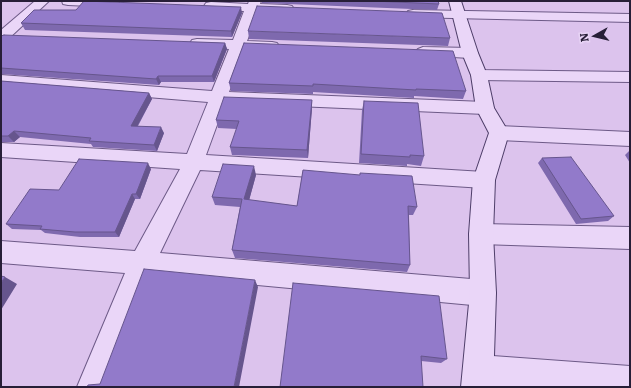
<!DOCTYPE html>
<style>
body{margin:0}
#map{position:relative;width:631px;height:388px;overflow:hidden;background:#dcc3ed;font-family:Literata,serif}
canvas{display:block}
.frame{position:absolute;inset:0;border:2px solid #271e37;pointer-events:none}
.north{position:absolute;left:575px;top:16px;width:40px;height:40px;-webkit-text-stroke:3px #e7d3f5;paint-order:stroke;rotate:262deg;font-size:11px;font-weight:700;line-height:16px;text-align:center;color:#271e37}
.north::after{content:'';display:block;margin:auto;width:14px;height:18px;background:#271e37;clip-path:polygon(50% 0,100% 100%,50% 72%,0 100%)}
</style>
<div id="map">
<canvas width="631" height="388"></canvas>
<div class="frame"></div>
<div class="north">N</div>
</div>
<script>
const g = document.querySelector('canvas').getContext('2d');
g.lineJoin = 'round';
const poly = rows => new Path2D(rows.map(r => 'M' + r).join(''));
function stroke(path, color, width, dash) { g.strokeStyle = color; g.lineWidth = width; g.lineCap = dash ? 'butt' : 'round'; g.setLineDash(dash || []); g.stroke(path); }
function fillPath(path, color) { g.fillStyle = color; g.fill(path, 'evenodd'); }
const street = poly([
 [35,1,49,1,6,41,1,42,1,30,35,1],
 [62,1,118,1,119,3,118,6,113,7,68,5,63,4,62,1],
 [249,1,261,1,260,4,287,5,292,6,294,9,292,12,287,13,258,12,247,41,272,42,277,43,279,46,277,49,272,50,244,49,229,92,485,102,491,104,494,108,491,112,485,114,225,103,206,155,484,172,492,174,495,180,492,186,484,188,200,170,160,253,483,280,492,284,496,293,492,302,483,306,150,275,109,387,77,387,125,273,1,263,1,241,135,251,180,169,1,157,1,143,187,154,208,102,1,85,1,75,212,91,229,49,197,47,192,46,190,43,192,40,197,39,233,40,244,11,211,10,206,9,204,6,206,3,211,2,248,4,249,1],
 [413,10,630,14,630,22,408,17,406,14,408,11,413,10],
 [423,47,470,48,475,50,478,53,475,56,470,58,418,55,415,52,418,49,423,47],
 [479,70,630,72,630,82,479,80,473,78,471,75,473,72,479,70],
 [499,126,630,132,630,146,499,140,492,138,489,133,492,128,499,126],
 [481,224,630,227,630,249,481,244,473,241,469,234,473,227,481,224],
 [479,355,630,366,630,387,503,387,479,385,468,381,464,370,468,359,479,355]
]);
const secondary = poly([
 [449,1,461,1,478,53,487,75,494,108,509,133,495,180,493,234,496,293,493,387,461,387,470,293,469,234,473,180,489,133,476,108,471,75,462,53,449,1]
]);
const wall = poly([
 [209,1,248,1,246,2],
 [262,1,438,1,439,4,437,10,262,3],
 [242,13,232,37,25,30,21,23],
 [248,31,450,38,448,46,249,39],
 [1,36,225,43,227,49,214,82,161,82,159,85,1,74],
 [244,43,466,91,463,99,414,96,414,98,313,92,313,94,231,91,229,83],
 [1,81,149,93,152,99,138,126,164,133,157,151,93,147,91,144,20,137,14,142,1,142],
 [312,100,312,108,308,158,232,155,230,147,237,129,218,128,216,120],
 [364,101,424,156,421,166,407,164,407,166,359,163,362,110],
 [630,150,630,163,625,155],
 [542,158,614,216,608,221,576,224,538,163],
 [151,169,140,199,135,199,119,237,80,237,45,233,41,230,12,229,6,224,59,190],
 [303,170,417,207,413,215,409,215,410,265,407,272,235,258,232,250,240,207,215,205,212,197,256,175,249,200,297,206],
 [293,283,447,359,441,363,421,361]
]);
const shadedWall = poly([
 [241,7,242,13,232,37,231,31],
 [225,43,227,49,214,82,212,76],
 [158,76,161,82,159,85,156,79],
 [149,93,152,99,134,132,131,126],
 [312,100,312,108,308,158,307,150],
 [161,127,164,133,157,151,154,145],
 [14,131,20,137,14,142,8,136],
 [148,163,151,169,140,199,136,194],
 [254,166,256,175,247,208,244,199],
 [132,194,135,199,119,237,115,232],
 [5,277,17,284,1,310,1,283],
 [255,280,258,287,239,387,234,387]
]);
const building = poly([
 [84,1,241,7,231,31,21,23,34,10,76,10,84,1],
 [372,1,438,1,439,4,372,1],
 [257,6,442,13,450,38,248,31,257,6],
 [4,35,225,43,212,76,158,76,156,79,1,68,1,36,4,35],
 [244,43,453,51,466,91,416,89,416,90,313,84,313,86,229,83,244,43],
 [1,81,149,93,131,126,161,127,154,145,89,141,91,138,14,131,8,136,1,136,1,81],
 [224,97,312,100,307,150,230,147,239,121,216,120,224,97],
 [364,101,418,103,424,156,410,155,410,157,361,154,364,101],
 [571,157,614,216,581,219,542,158,571,157],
 [79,159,148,163,136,194,132,194,115,232,75,232,40,229,42,226,6,224,30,189,59,190,79,159],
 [223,164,254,166,244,199,297,206,303,170,360,175,360,173,412,176,417,207,408,206,410,265,232,250,242,199,212,197,223,164],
 [144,269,255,280,234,387,87,387,88,385,100,384,144,269],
 [1,276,5,277,1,283,1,276],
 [293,283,439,296,447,359,421,356,423,387,280,387,293,283]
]);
stroke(street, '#6d5a87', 2);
stroke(secondary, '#4e3e69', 2);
fillPath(street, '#ead6f8');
fillPath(secondary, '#ead6f8');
fillPath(wall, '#7e69ae');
fillPath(shadedWall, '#66558d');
fillPath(building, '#927aca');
stroke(building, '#66558d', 1);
</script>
